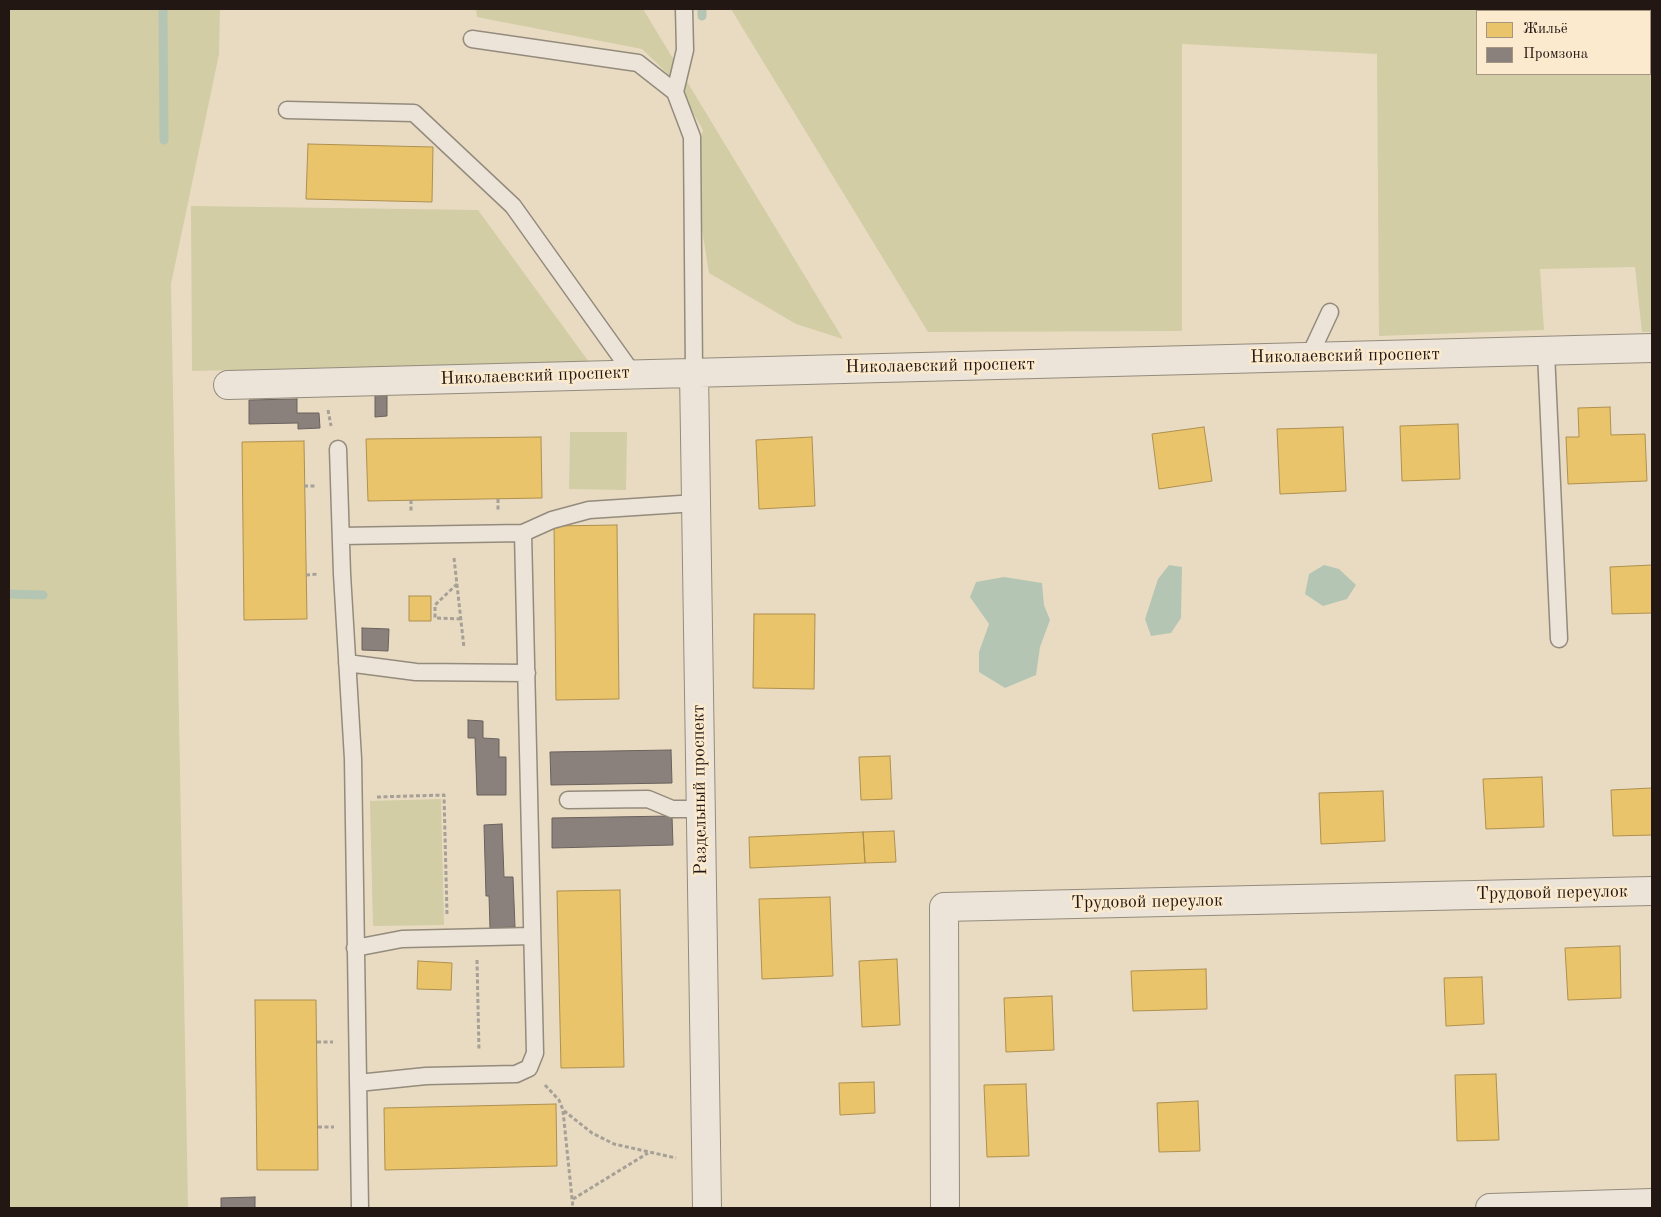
<!DOCTYPE html>
<meta charset="utf-8">
<style>
body{margin:0}
#map{position:relative;width:1661px;height:1217px;overflow:hidden;background:#e9dbc2;font-family:"Old Standard TT",serif}
canvas{display:block}
.frame{position:absolute;inset:0;border:10px solid #231713;pointer-events:none}
.legend{position:absolute;left:1476px;top:10px;width:175px;height:65px;box-sizing:border-box;background:#fbeacd;border:1px solid #a59683;margin:0;padding:6px 9px;list-style:none;font-size:15px;color:#231713}
.legend li{display:flex;align-items:center;gap:10px;height:25px}
.legend b{width:25px;border:1px solid #a59683}
</style>
<div id="map">
<canvas width="1661" height="1217"></canvas>
<div class="frame"></div>
<ul class="legend">
<li><b style="height:14px;background:#e9c46a"></b>Жильё</li>
<li><b style="height:14px;background:#8a817c"></b>Промзона</li>
</ul>
</div>
<script>
const g = document.querySelector('canvas').getContext('2d');
g.lineJoin = 'round';
function fillPath(path, color) { g.fillStyle = color; g.fill(path, 'evenodd'); }
const poly = rows => new Path2D(rows.map(r => 'M' + r).join(''));
function stroke(path, color, width, dash) { g.strokeStyle = color; g.lineWidth = width; g.lineCap = dash ? 'butt' : 'round'; g.setLineDash(dash || []); g.stroke(path); }
function write(font, color, halo, rows, align = 'center') {
  g.font = font + ' "Old Standard TT",serif'; g.lineWidth = 5; g.setLineDash([]); g.textBaseline = 'middle'; g.strokeStyle = halo; g.fillStyle = color; for (const [text, x, y, turn = 0] of rows) {
    g.save(); g.translate(x, y); g.rotate((+turn || 0) * Math.PI / 180); g.textAlign = isNaN(turn) ? turn : align; if (halo) g.strokeText(text, 0, 0); g.fillText(text, 0, 0); g.restore();
  }
}
const green = poly([
 [9,9,220,9,219,54,171,284,188,1208,9,1208],
 [476,9,643,9,843,339,796,324,709,273,692,167,703,130,673,79,642,49,477,17],
 [731,9,1652,9,1652,332,1642,332,1635,267,1540,269,1544,330,1379,336,1377,54,1182,44,1182,331,928,332],
 [1650,11,1650,74,1477,74,1477,11],
 [191,206,478,210,589,362,192,371],
 [570,432,627,432,626,490,569,489],
 [441,799,444,925,373,926,370,801]
]);
const water = poly([
 [1169,565,1182,567,1181,618,1171,633,1151,636,1145,619,1158,579],
 [1324,565,1339,569,1356,585,1347,599,1323,606,1305,594,1309,574],
 [1004,577,1042,583,1044,605,1050,620,1040,647,1036,675,1005,688,979,672,979,652,989,624,970,597,976,582]
]);
const homes = poly([
 [308,144,433,147,432,202,306,199,308,144],
 [1610,407,1611,435,1645,434,1647,481,1568,484,1566,437,1579,437,1578,408,1610,407],
 [1458,424,1460,479,1402,481,1400,426,1458,424],
 [1204,427,1212,481,1159,489,1152,434,1204,427],
 [1343,427,1346,491,1280,494,1277,429,1343,427],
 [541,437,542,498,368,501,366,439,541,437],
 [812,437,815,506,759,509,756,440,812,437],
 [304,441,307,619,244,620,242,442,304,441],
 [617,525,619,699,556,700,554,526,617,525],
 [1652,565,1652,613,1612,614,1610,567,1652,565],
 [409,596,431,596,431,621,409,621,409,596],
 [754,614,815,614,814,689,753,688,754,614],
 [890,756,892,799,861,800,859,757,890,756],
 [1542,777,1544,827,1486,829,1483,779,1542,777],
 [1652,788,1652,835,1613,836,1611,790,1652,788],
 [1383,791,1385,841,1321,844,1319,793,1383,791],
 [894,831,896,862,865,863,863,832,894,831],
 [863,832,865,863,750,868,749,837,863,832],
 [620,890,624,1067,561,1068,557,891,620,890],
 [830,897,833,976,762,979,759,899,830,897],
 [1620,946,1621,998,1568,1000,1565,948,1620,946],
 [897,959,900,1025,862,1027,859,961,897,959],
 [418,961,452,963,451,990,417,989,418,961],
 [1206,969,1207,1009,1133,1011,1131,971,1206,969],
 [1482,977,1484,1024,1446,1026,1444,978,1482,977],
 [1052,996,1054,1050,1006,1052,1004,998,1052,996],
 [255,1000,316,1000,318,1170,257,1170,255,1000],
 [1496,1074,1499,1140,1457,1141,1455,1075,1496,1074],
 [874,1082,875,1113,840,1115,839,1083,874,1082],
 [1026,1084,1029,1156,987,1157,984,1085,1026,1084],
 [1198,1101,1200,1151,1159,1152,1157,1103,1198,1101],
 [556,1104,557,1166,385,1170,384,1108,556,1104]
]);
const industry = poly([
 [387,392,387,416,375,417,375,393,387,392],
 [297,399,297,413,319,413,320,428,298,429,298,423,249,424,249,400,297,399],
 [362,628,389,629,388,651,362,650,362,628],
 [468,720,483,721,483,738,499,739,499,757,506,757,506,795,477,795,475,738,468,738,468,720],
 [671,750,672,783,551,785,550,752,671,750],
 [672,816,673,845,552,848,552,818,672,816],
 [502,824,504,877,513,877,515,927,490,928,489,896,486,896,484,825,502,824],
 [255,1197,255,1208,221,1208,221,1198,255,1197]
]);
const stream = poly([
 [163,9,164,140],
 [702,9,702,16],
 [9,594,43,595]
]);
const path = poly([
 [328,410,331,426],
 [304,486,316,486],
 [498,499,498,511],
 [411,500,411,512],
 [454,558,464,648],
 [306,575,318,574],
 [457,584,435,605,435,618,461,619],
 [377,797,444,795,447,914],
 [477,960,479,1051],
 [317,1042,333,1042],
 [545,1085,559,1100,563,1110,592,1133,614,1144,676,1158],
 [563,1111,573,1208],
 [318,1127,334,1127],
 [573,1199,648,1153]
]);
const service = poly([
 [472,39,638,63,675,92,692,137,694,372],
 [675,92,685,50,684,9],
 [287,110,414,113,513,206,633,374],
 [1546,352,1559,639],
 [1309,357,1330,312],
 [338,449,342,574,353,759,360,1208],
 [341,536,523,533,552,520,589,510,696,503],
 [347,663,416,672,527,673],
 [568,800,648,799,672,809,701,809],
 [355,948,402,939,532,936],
 [358,1083,426,1076,516,1074,529,1068,535,1053,523,533]
]);
const minor = poly([
 [694,372,707,1208],
 [228,385,1652,348],
 [945,1208,944,907,1652,891],
 [1490,1208,1652,1203]
]);
const streetNames = [
 ["Николаевский проспект",1345,356,-1],
 ["Николаевский проспект",940,366,-1],
 ["Николаевский проспект",535,376,-2],
 ["Раздельный проспект",700,790,-91],
 ["Трудовой переулок",1552,893,-1],
 ["Трудовой переулок",1147,902,-1]
];
fillPath(green, '#d2cda4');
fillPath(water, '#b4c6b3');
fillPath(homes, '#e9c46a');
stroke(homes, '#ae9050', 1);
fillPath(industry, '#8a817c');
stroke(industry, '#6b615c', 1);
stroke(stream, '#b4c6b3', 9);
stroke(service, '#948b7d', 19);
stroke(minor, '#948b7d', 30);
stroke(path, '#a6a096', 3, [4, 2.5]);
stroke(service, '#ece4d8', 16);
stroke(minor, '#ece4d8', 28);
write('18px', '#231713', '#fbeacd', streetNames);
</script>
